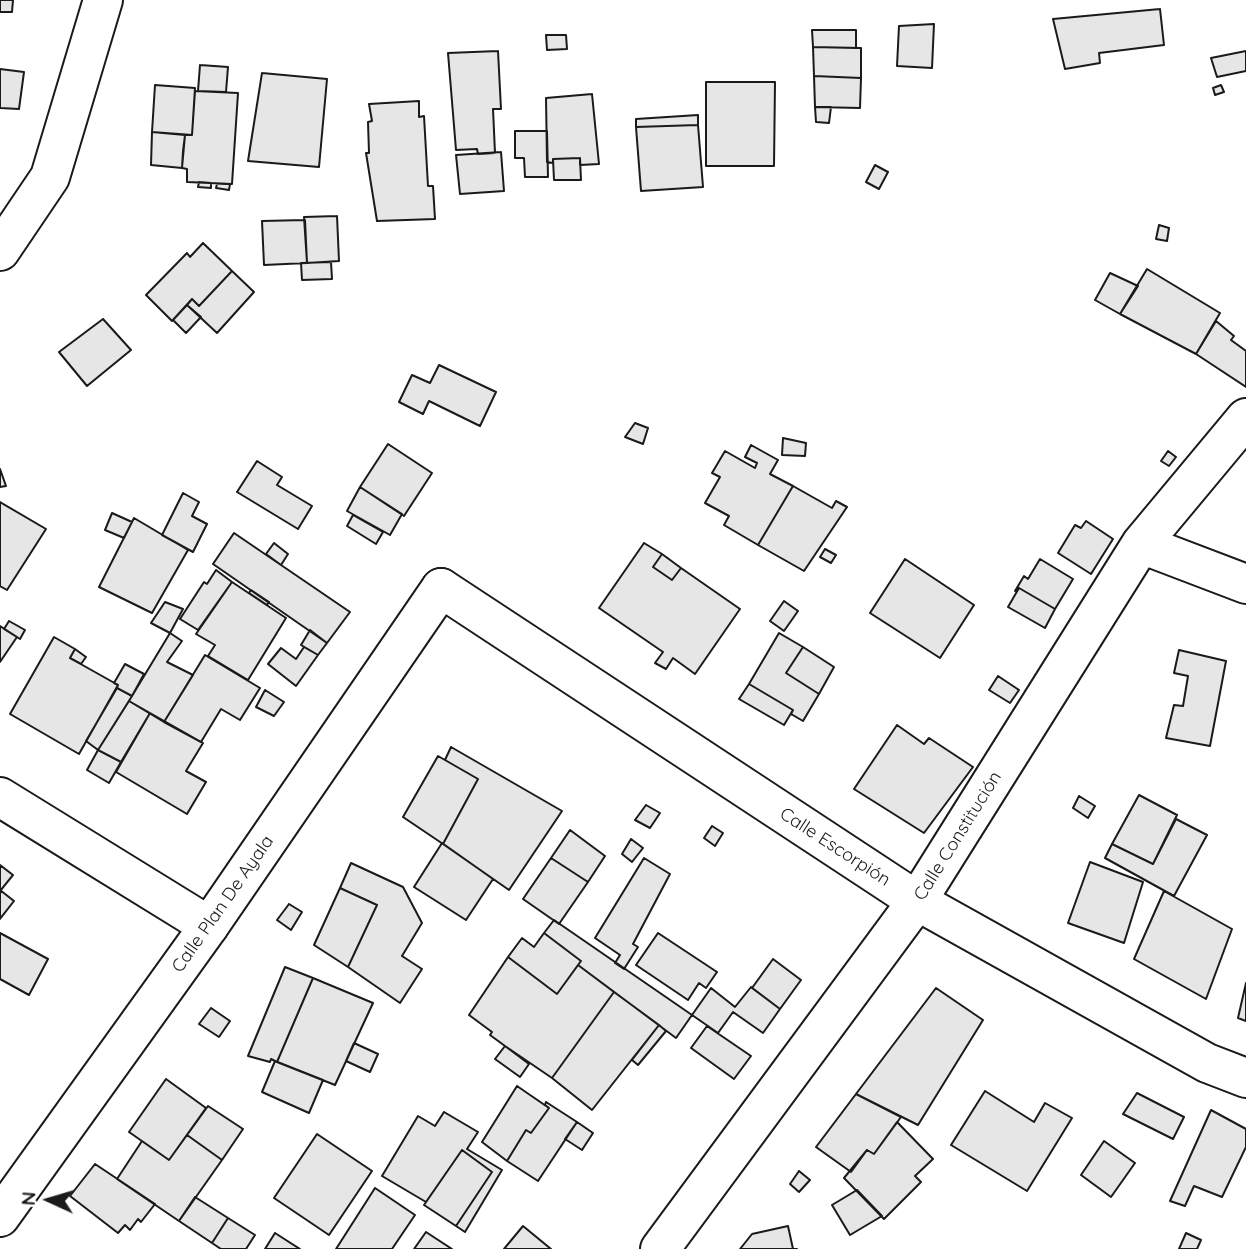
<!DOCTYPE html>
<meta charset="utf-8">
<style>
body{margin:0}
#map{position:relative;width:1246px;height:1249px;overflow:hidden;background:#fff;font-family:Quicksand,sans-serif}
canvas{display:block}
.north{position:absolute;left:14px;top:1165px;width:70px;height:70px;-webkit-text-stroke:5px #fff;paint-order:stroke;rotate:274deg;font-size:19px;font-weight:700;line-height:28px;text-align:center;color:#1a1a1a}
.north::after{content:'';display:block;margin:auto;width:24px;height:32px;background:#1a1a1a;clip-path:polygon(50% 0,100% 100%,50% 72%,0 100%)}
</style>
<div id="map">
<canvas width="1246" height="1249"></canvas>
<div class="north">N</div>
</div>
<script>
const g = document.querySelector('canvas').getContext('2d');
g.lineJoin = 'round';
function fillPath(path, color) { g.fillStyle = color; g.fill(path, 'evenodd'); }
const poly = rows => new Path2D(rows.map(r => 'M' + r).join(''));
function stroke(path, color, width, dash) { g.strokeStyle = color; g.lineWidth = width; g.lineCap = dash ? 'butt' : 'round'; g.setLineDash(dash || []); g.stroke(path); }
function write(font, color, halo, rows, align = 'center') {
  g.font = font + ' Quicksand,sans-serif'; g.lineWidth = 5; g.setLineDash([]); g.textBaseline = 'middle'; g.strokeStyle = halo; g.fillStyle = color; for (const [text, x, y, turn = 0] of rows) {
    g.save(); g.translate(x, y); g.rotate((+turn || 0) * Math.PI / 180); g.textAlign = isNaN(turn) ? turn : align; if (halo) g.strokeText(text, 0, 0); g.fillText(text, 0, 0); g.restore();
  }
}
const building = poly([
 [0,0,13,0,12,12,0,12,0,0],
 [1160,9,1164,45,1099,53,1100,63,1065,69,1053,19,1160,9],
 [934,24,932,68,897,66,899,26,934,24],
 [812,30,856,30,856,48,813,47,812,30],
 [546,35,566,35,567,49,547,50,546,35],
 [813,47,861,48,861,78,814,76,813,47],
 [498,51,501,109,493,109,495,153,478,154,477,149,456,150,448,53,498,51],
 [1246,51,1246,71,1217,77,1211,58,1246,51],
 [200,65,228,67,226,92,198,91,200,65],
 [0,69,24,72,19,109,0,108,0,69],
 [262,73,327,79,319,167,248,161,262,73],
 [814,76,861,78,860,108,815,107,814,76],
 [706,82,775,82,774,166,706,166,706,82],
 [155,85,195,88,192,135,152,132,155,85],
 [1221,85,1224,92,1215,95,1213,88,1221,85],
 [195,91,238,93,232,184,187,182,187,169,182,168,183,151,185,135,192,135,195,91],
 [592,94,599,164,580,165,580,158,553,159,553,163,547,162,546,98,592,94],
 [419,101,419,117,424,116,428,186,433,186,435,219,377,221,366,153,369,153,368,122,372,121,369,104,419,101],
 [815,107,831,107,829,123,816,122,815,107],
 [698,115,698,125,636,127,636,119,698,115],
 [698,125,703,187,641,191,636,127,698,125],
 [515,131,547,131,548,177,525,177,524,158,515,158,515,131],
 [152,132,185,135,182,168,151,165,152,132],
 [501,152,504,191,460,194,456,155,501,152],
 [580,158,581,180,554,180,553,159,580,158],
 [875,165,888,172,879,189,866,182,875,165],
 [199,182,211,183,211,188,198,187,199,182],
 [217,184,230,184,229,190,216,188,217,184],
 [337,216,339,261,307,263,304,217,337,216],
 [305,220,307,263,264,265,262,221,305,220],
 [1159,225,1169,228,1167,241,1156,239,1159,225],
 [203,243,232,271,199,306,192,299,172,321,146,295,187,253,190,257,203,243],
 [331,262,332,279,302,280,301,263,331,262],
 [1147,269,1220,313,1196,354,1120,314,1147,269],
 [232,271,254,292,217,333,187,305,192,299,199,306,232,271],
 [1110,273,1138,286,1120,314,1095,300,1110,273],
 [187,305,201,317,186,333,173,320,187,305],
 [103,319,131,350,87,386,59,352,103,319],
 [1216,321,1234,336,1231,340,1246,351,1246,387,1196,354,1216,321],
 [439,365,496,392,480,426,429,401,423,414,399,402,412,375,430,383,439,365],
 [635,423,648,428,643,444,625,437,635,423],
 [783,438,806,443,805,456,782,455,783,438],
 [388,444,432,473,404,516,360,487,388,444],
 [751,445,778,460,770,474,793,486,758,545,724,525,729,516,705,503,720,477,712,473,725,451,755,468,757,463,745,457,751,445],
 [1168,451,1176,457,1169,466,1161,461,1168,451],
 [257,461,282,477,277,485,312,506,298,529,237,492,257,461],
 [0,469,6,486,0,487,0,469],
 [793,486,832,508,836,501,847,507,804,571,758,545,793,486],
 [360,487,402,514,390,535,347,511,360,487],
 [183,493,199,502,192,516,207,524,193,552,162,535,183,493],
 [0,502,46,529,7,590,0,586,0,502],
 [112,513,132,522,124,538,105,530,112,513],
 [353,515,383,532,376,544,347,526,353,515],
 [134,518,188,550,152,613,99,587,134,518],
 [1086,521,1113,539,1091,574,1058,553,1075,525,1081,528,1086,521],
 [234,533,350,612,327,643,213,564,234,533],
 [274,543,288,554,281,565,266,554,274,543],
 [644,543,662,554,653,567,672,580,681,568,740,609,695,674,673,658,666,669,655,663,663,652,599,608,644,543],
 [825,549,836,555,831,563,820,557,825,549],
 [662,554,681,568,672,580,653,567,662,554],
 [905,559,974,605,940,658,870,613,905,559],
 [1040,559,1073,579,1055,609,1019,588,1015,591,1024,576,1028,579,1040,559],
 [216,570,232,582,198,630,180,619,204,582,207,584,216,570],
 [232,582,286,618,248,680,208,656,215,645,196,634,232,582],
 [1019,588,1055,609,1045,628,1008,607,1019,588],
 [251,590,269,602,267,605,249,593,251,590],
 [784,601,798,611,784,631,770,621,784,601],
 [165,602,183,609,170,633,151,623,165,602],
 [9,621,25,630,20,639,4,629,9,621],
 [0,626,17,637,0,662,0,626],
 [310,630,327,643,318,655,301,645,310,630],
 [170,633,182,641,167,662,193,675,164,722,129,701,170,633],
 [779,633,803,647,786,673,819,694,803,721,791,714,793,710,749,684,779,633],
 [54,637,75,649,70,658,118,685,79,754,10,714,54,637],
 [304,647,318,655,296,686,268,664,281,648,296,659,304,647],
 [803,647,834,667,819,694,786,673,803,647],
 [75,649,86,657,81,664,70,658,75,649],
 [1179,650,1226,661,1210,746,1166,738,1174,705,1183,706,1188,676,1174,673,1179,650],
 [205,655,260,688,240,720,221,709,201,742,164,722,205,655],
 [125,664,144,674,132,696,117,688,118,685,114,683,125,664],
 [998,676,1019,690,1010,703,989,690,998,676],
 [749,684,793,710,784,725,739,699,749,684],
 [117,688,132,696,98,750,86,741,117,688],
 [265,690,284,702,274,716,256,707,265,690],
 [129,701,150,713,121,762,98,750,129,701],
 [150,713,203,743,186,771,206,782,187,814,116,772,150,713],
 [897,725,924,744,929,738,973,767,924,833,854,789,897,725],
 [451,747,562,811,509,890,443,844,478,779,445,760,451,747],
 [98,750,121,762,109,783,87,770,98,750],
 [438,756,478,779,443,844,403,817,438,756],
 [1139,795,1177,815,1153,864,1112,844,1139,795],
 [1079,796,1095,806,1088,818,1073,808,1079,796],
 [646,805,660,813,650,828,635,820,646,805],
 [1176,819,1207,835,1174,896,1105,858,1112,844,1153,864,1176,819],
 [712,826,723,833,715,846,704,838,712,826],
 [570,830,605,856,588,882,551,858,570,830],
 [631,839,643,848,632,862,622,854,631,839],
 [442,843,493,879,466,920,414,887,442,843],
 [551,858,588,882,559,924,523,899,551,858],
 [644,858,670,874,633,944,638,947,624,969,615,963,620,955,595,938,644,858],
 [1090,862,1143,882,1124,943,1068,923,1090,862],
 [351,863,403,887,422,923,402,956,422,969,400,1003,348,967,377,905,340,888,351,863],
 [0,865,13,875,0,891,0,865],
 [340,888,377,905,348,967,314,945,340,888],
 [0,890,14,901,0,919,0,890],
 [1164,891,1232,929,1206,999,1134,959,1164,891],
 [289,904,302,912,291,930,277,920,289,904],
 [554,920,692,1015,676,1038,578,965,581,961,544,933,554,920],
 [0,933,48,959,29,995,0,979,0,933],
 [544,933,581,961,557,994,508,957,522,938,534,947,544,933],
 [658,933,717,972,706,988,699,983,688,1000,636,965,658,933],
 [508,957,557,994,578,965,614,992,552,1078,505,1046,490,1035,492,1032,469,1015,508,957],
 [773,959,801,980,780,1009,752,988,773,959],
 [285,967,313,978,277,1062,271,1059,270,1062,248,1056,285,967],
 [313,978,373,1003,335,1085,277,1062,313,978],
 [1246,983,1246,1021,1238,1018,1246,983],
 [751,987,780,1009,763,1033,733,1012,718,1033,692,1015,711,988,735,1007,751,987],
 [936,988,983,1020,918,1125,856,1094,936,988],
 [614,992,659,1025,592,1110,552,1078,614,992],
 [211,1008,230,1021,219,1037,199,1024,211,1008],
 [659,1025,666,1031,638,1065,632,1060,659,1025],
 [707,1026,751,1056,734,1079,691,1048,707,1026],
 [354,1043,378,1054,370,1072,346,1061,354,1043],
 [505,1046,529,1064,520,1077,495,1059,505,1046],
 [275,1061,323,1080,309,1113,262,1092,275,1061],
 [166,1079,206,1108,169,1160,129,1132,166,1079],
 [517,1086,549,1108,531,1133,526,1130,507,1161,482,1142,517,1086],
 [985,1091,1034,1122,1045,1103,1072,1118,1027,1191,951,1145,985,1091],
 [1137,1093,1184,1117,1173,1139,1123,1114,1137,1093],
 [856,1094,901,1117,874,1154,867,1150,851,1172,816,1147,856,1094],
 [546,1102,577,1122,538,1181,507,1161,526,1130,531,1133,549,1108,545,1105,546,1102],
 [208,1106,243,1129,222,1160,187,1135,208,1106],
 [1211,1110,1246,1129,1246,1147,1222,1197,1194,1186,1185,1206,1170,1201,1211,1110],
 [444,1112,478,1132,467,1149,502,1170,465,1232,456,1226,492,1172,462,1150,426,1202,382,1176,418,1116,435,1126,444,1112],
 [577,1122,593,1133,582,1150,565,1139,577,1122],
 [897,1122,933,1159,915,1176,921,1182,884,1219,844,1178,867,1150,874,1154,897,1122],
 [317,1134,372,1171,329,1235,274,1198,317,1134],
 [187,1135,222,1160,179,1221,117,1179,142,1141,169,1160,187,1135],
 [1104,1141,1135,1163,1111,1197,1081,1175,1104,1141],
 [462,1150,492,1172,456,1226,424,1205,462,1150],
 [95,1164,155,1204,141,1222,138,1219,130,1230,125,1225,118,1233,70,1196,95,1164],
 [799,1171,810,1180,799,1192,790,1184,799,1171],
 [375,1188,415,1215,392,1249,336,1249,375,1188],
 [857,1190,882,1216,850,1235,832,1205,857,1190],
 [195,1197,228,1218,212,1243,179,1221,195,1197],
 [228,1218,255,1235,246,1249,221,1249,212,1243,228,1218],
 [523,1226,551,1249,504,1249,523,1226],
 [788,1226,793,1249,797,1249,740,1249,752,1234,788,1226],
 [426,1232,452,1249,414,1249,426,1232],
 [275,1233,300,1249,265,1249,275,1233],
 [1186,1233,1201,1240,1197,1249,1179,1249,1186,1233]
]);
const street = poly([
 [0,251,50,177,103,0],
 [1141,544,1246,584],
 [441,588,917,901,1207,1063,1246,1078],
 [0,797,209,926],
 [660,1249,917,901,1141,544,1246,418]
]);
const secondary = poly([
 [0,1217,209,926,441,588]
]);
const streetNames = [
 ["Calle Constitución",958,836,-58],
 ["Calle Escorpión",835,847,33],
 ["Calle Plan De Ayala",223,904,-55]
];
fillPath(building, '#e6e6e6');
stroke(building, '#1a1a1a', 2);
stroke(street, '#1a1a1a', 42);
stroke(secondary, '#1a1a1a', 42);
stroke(street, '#fff', 38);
stroke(secondary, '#fff', 38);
write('18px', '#1a1a1a', '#fff', streetNames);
</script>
